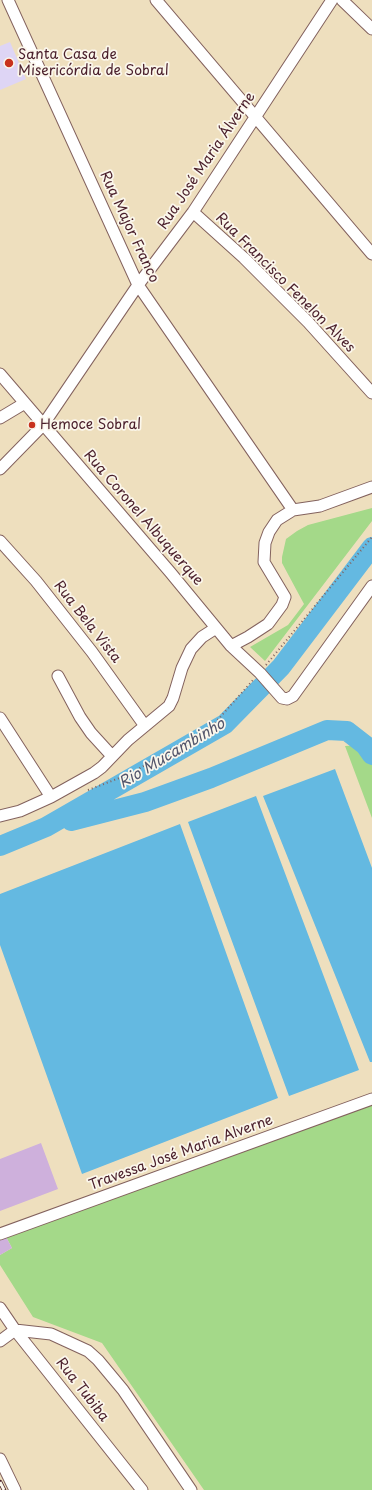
<!DOCTYPE html>
<meta charset="utf-8">
<style>
body{margin:0}
canvas{display:block;background:#eedfbe}
</style>
<canvas width="372" height="1490"></canvas>
<script>
const g = document.querySelector('canvas').getContext('2d');
g.lineJoin = 'round';
function fillPath(path, color) { g.fillStyle = color; g.fill(path, 'evenodd'); }
const poly = rows => new Path2D(rows.map(r => 'M' + r).join(''));
function stroke(path, color, width, dash) { g.strokeStyle = color; g.lineWidth = width; g.lineCap = dash ? 'butt' : 'round'; g.setLineDash(dash || []); g.stroke(path); }
function write(font, color, halo, rows, align = 'center') {
  g.font = font + ' "Playpen Sans",sans-serif'; g.lineWidth = 3.5; g.setLineDash([]); g.textBaseline = 'middle'; g.strokeStyle = halo; g.fillStyle = color; for (const [text, x, y, turn = 0] of rows) {
    g.save(); g.translate(x, y); g.rotate((+turn || 0) * Math.PI / 180); g.textAlign = isNaN(turn) ? turn : align; if (halo) g.strokeText(text, 0, 0); g.fillText(text, 0, 0); g.restore();
  }
}
const built = poly([
 [10,42,26,79,0,90,0,46]
]);
const green = poly([
 [372,508,372,521,265,661,250,647,288,625,304,604,282,563,282,557,286,539,297,531,308,525],
 [365,745,372,755,372,818,345,746],
 [372,1099,372,1490,204,1490,102,1343,33,1317,0,1265,0,1255,12,1248,5,1235]
]);
const water = poly([
 [335,769,372,868,372,1062,370,1062,263,796],
 [256,796,359,1070,289,1096,188,822],
 [180,824,278,1098,82,1174,0,945,0,894]
]);
const river = poly([
 [71,821,145,802,211,778,327,730,347,731,365,745,372,755],
 [0,846,46,827,225,724,281,667,372,547]
]);
const building = poly([
 [41,1143,58,1189,0,1211,0,1159],
 [5,1235,12,1248,0,1255,0,1237]
]);
const path = poly([
 [266,665,372,537],
 [88,790,130,774,214,724,253,680]
]);
const minor = poly([
 [8,0,138,285,293,510],
 [156,0,372,254],
 [342,0,372,29],
 [193,212,244,258,308,322,372,393],
 [0,374,170,572,231,646,260,673,282,698,287,699,293,696,372,586],
 [0,418,25,403],
 [0,469,43,425,138,285,193,212,332,0],
 [0,541,36,581,92,652,145,726],
 [231,646,248,637,268,624,282,605,285,597,264,562,265,543,269,532,277,520,293,510,320,506,372,487],
 [58,676,80,717,91,733,112,756],
 [0,718,51,797],
 [0,816,20,811,51,797,94,773,102,767,128,740,169,706,173,698,182,668,191,649,202,637,216,628],
 [0,1234,372,1099],
 [0,1308,15,1330,142,1490],
 [0,1341,15,1330,51,1334,88,1351,98,1360,123,1390,191,1490],
 [0,1459,15,1490]
]);
const rail = poly([
 [0,1482,4,1490]
]);
const markers = [
 [9,63,5,"#c8321e"],
 [32,425,4,"#c8321e"]
];
const poiNames = [
 ["Santa Casa de",18,55],
 ["Misericórdia de Sobral",18,71],
 ["Hemoce Sobral",40,425]
];
const streetNames = [
 ["Rua José Maria Álverne",207,161,-56],
 ["Rua Major Franco",129,227,65],
 ["Rua Francisco Fenelon Alves",285,283,45],
 ["Rua Coronel Albuquerque",143,518,49],
 ["Rua Bela Vista",87,622,52],
 ["Travessa José Maria Alverne",181,1153,-20],
 ["Rua Tubiba",82,1390,52]
];
const waterNames = [
 ["Rio Mucambinho",172,754,-31]
];
fillPath(built, '#ded5f5');
fillPath(green, '#a4d989');
fillPath(water, '#64b9e1');
stroke(river, '#64b9e1', 20);
fillPath(building, '#ceb0dc');
stroke(minor, '#83625e', 13);
stroke(path, '#83625e', 2, [1, 3]);
stroke(minor, '#fff', 11);
stroke(rail, '#4a1f2b', 4.5);
stroke(rail, '#fbf7ec', 3, [9]);
for (const [x, y, r, color] of markers) { const dot = new Path2D(); dot.arc(x, y, r, 0, 2 * Math.PI); g.fillStyle = color; g.fill(dot); stroke(dot, '#fbf7ec', 1.5); }
write('14px', '#4a1f2b', '#fbf7ec', poiNames, 'left');
write('14px', '#4a1f2b', '#fbf7ec', streetNames);
write('italic 15px', '#53556b', '#fbf7ec', waterNames);
</script>
